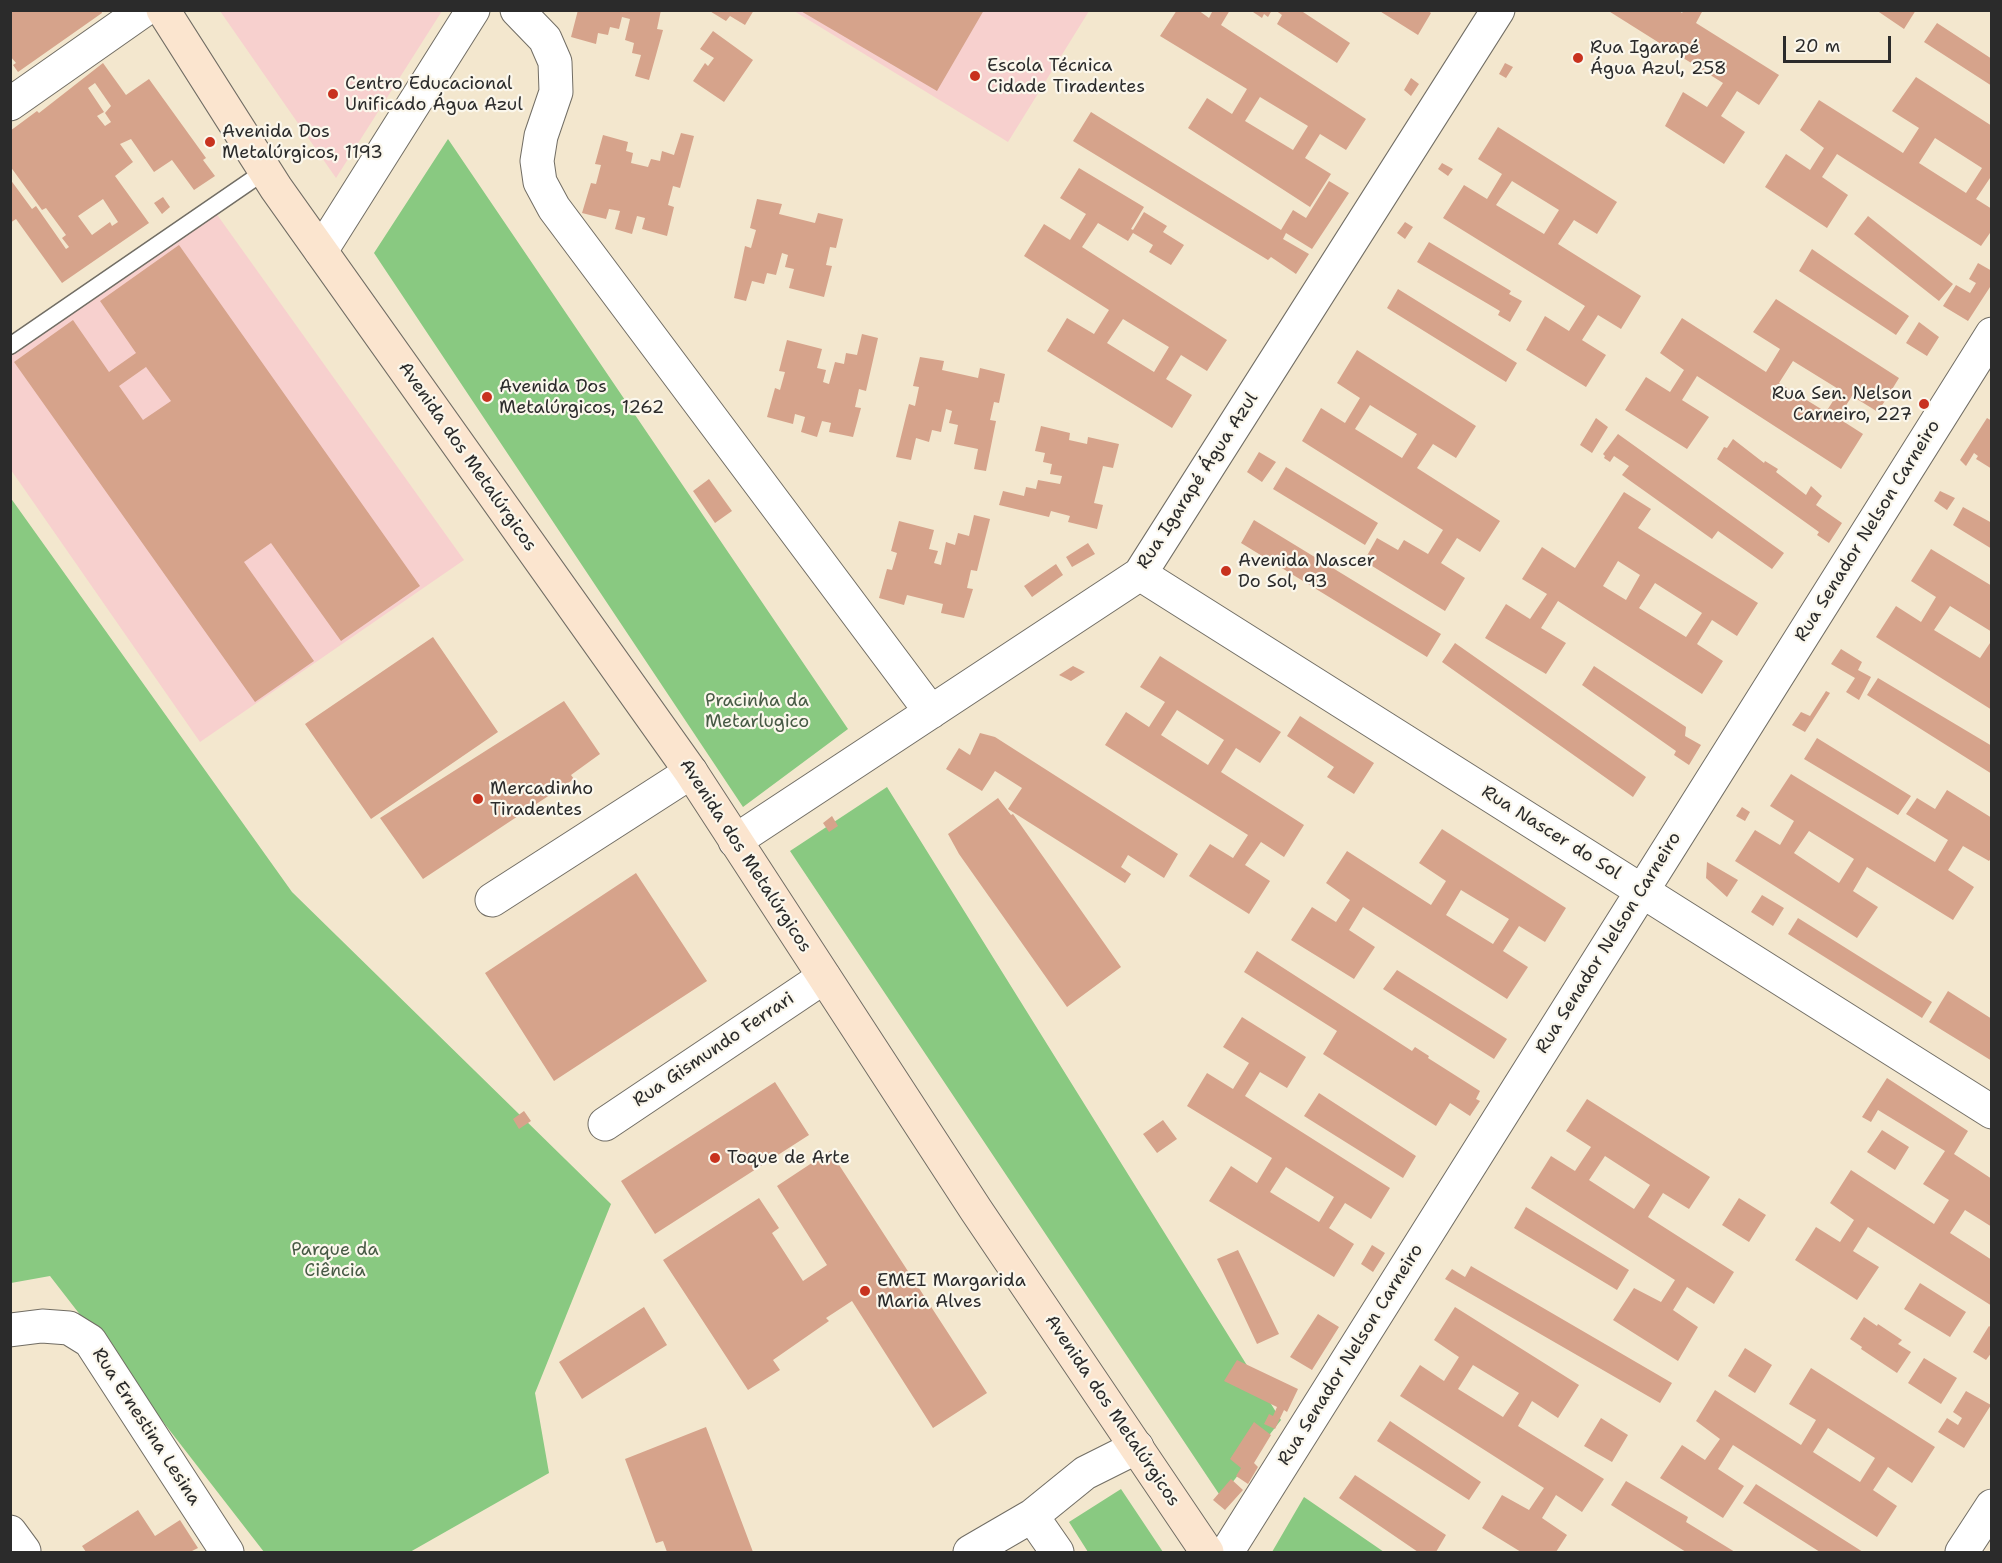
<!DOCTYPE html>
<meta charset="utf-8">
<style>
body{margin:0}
#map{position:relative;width:2002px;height:1563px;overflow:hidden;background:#f3e7ce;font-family:"Shantell Sans",sans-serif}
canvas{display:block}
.frame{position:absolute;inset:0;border:12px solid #2b2b2b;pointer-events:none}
.scale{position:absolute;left:1783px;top:36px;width:108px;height:27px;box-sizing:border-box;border:3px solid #2b2b2b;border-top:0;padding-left:8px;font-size:18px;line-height:21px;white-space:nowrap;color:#2b2b2b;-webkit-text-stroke:4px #fbf7ec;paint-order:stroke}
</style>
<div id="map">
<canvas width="2002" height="1563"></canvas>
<div class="frame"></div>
<div class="scale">20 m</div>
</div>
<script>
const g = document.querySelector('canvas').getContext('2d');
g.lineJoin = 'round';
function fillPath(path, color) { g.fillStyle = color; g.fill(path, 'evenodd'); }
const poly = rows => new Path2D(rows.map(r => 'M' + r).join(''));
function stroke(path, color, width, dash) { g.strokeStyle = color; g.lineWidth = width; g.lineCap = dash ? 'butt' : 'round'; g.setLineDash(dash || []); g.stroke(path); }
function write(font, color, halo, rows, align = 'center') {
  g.font = font + ' "Shantell Sans",sans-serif'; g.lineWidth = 4.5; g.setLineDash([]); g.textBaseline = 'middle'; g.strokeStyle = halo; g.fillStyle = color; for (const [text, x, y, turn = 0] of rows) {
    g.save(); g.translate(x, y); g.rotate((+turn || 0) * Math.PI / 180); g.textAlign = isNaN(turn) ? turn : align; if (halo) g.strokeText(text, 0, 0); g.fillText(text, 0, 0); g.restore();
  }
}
const built = poly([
 [220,11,442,11,336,178],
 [794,11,1089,11,1008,142],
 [213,209,464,560,200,742,11,470,10,349]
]);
const green = poly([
 [448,139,848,729,743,807,374,253],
 [10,497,292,892,611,1204,535,1393,549,1473,410,1552,264,1552,50,1276,11,1283],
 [887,787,1281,1420,1221,1497,790,851],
 [1121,1489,1163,1552,1088,1552,1069,1522],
 [1304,1497,1384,1552,1272,1552]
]);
const building = poly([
 [10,10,101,10,102,13,18,72,13,65,16,63,10,56],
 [578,10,661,10,657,29,663,30,649,80,635,76,641,55,632,53,634,43,625,40,630,19,622,17,619,29,610,27,608,35,598,33,596,44,571,37],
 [708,10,754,10,745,25,730,16,726,21],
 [799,10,984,10,937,91],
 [1177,10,1198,10,1209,18,1213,10,1230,10,1221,25,1366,119,1346,150,1320,134,1305,158,1331,174,1310,207,1188,128,1207,98,1232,114,1247,89,1160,36],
 [1260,97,1308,126,1293,150,1245,121],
 [1250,10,1272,10,1268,17,1264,14,1262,18],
 [1275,10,1300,10,1350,43,1337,63,1277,24,1282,15],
 [1378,10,1427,10,1431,13,1418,35],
 [1607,10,1678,10,1682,13,1684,10,1703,10,1696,23,1779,75,1759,105,1737,91,1721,116,1745,132,1724,164,1665,126,1683,92,1707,107,1723,83],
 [1876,10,1916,10,1904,29],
 [1937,23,1992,59,1992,86,1924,42],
 [713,31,753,60,724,102,693,81,705,63,708,66,714,58,700,49],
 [103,63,126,95,149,79,206,158,203,160,215,176,194,190,172,160,154,172,131,139,120,144,133,162,115,176,149,223,62,283,16,219,10,223,10,179,32,209,36,206,66,249,69,247,62,238,66,235,46,208,42,210,10,166,10,131,37,111,39,113],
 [95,83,111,106,105,113,111,122,105,126,97,116,104,112,88,88],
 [103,199,118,222,112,226,110,222,92,235,78,216],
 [1505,63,1513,67,1506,78,1499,74],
 [1916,77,1992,126,1992,175,1976,199,1992,209,1992,230,1981,246,1837,154,1822,177,1848,195,1827,228,1765,187,1786,154,1810,170,1824,148,1800,130,1819,100,1903,153,1919,128,1892,111],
 [1935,138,1982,168,1966,193,1919,163],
 [1411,78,1419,84,1411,96,1404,90],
 [1091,112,1281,230,1293,210,1306,218,1329,181,1349,193,1312,249,1286,233,1283,239,1309,254,1296,274,1271,257,1268,260,1073,141],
 [1498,127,1617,202,1597,234,1574,220,1558,244,1641,296,1621,329,1598,315,1582,340,1606,355,1586,387,1526,350,1545,316,1569,331,1585,306,1443,218,1464,185,1487,199,1502,174,1478,159],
 [1512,181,1559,210,1544,234,1496,205],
 [681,133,694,136,680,188,673,186,668,205,674,207,667,236,642,229,645,218,637,216,632,234,615,229,620,211,609,209,606,219,582,213,591,183,596,184,601,165,595,164,603,135,628,142,626,151,633,153,631,163,648,167,651,159,660,161,662,151,674,155],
 [1442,163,1453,169,1448,176,1438,169],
 [1079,168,1144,207,1131,229,1133,230,1144,212,1167,226,1163,232,1184,245,1171,265,1149,252,1153,245,1133,233,1128,241,1098,223,1082,247,1227,340,1207,371,1181,355,1166,379,1192,395,1172,428,1047,351,1067,318,1094,334,1109,310,1024,256,1044,224,1070,240,1086,214,1060,198],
 [1123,319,1169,347,1154,372,1107,343],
 [163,197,170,207,162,214,154,203],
 [757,199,782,204,779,214,815,223,818,213,843,219,836,248,830,247,826,265,832,266,824,297,789,288,794,269,785,267,788,255,782,253,776,275,767,273,764,284,752,281,746,301,734,298,745,246,751,248,756,230,750,228],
 [1868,216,1953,284,1939,301,1854,234],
 [1405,222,1413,227,1405,239,1397,233],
 [1429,242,1511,291,1509,294,1522,301,1510,322,1498,315,1500,311,1417,262],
 [179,245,420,586,341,641,271,543,244,562,314,661,255,702,14,362,73,320,109,372,136,353,100,301],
 [146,367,171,401,143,420,119,386],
 [1812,249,1909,316,1896,335,1799,271],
 [1978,263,1992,271,1992,284,1968,321,1943,306,1956,285,1970,293,1976,283,1969,279],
 [1398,289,1517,363,1506,382,1387,308],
 [1776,299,1899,378,1878,412,1852,396,1838,418,1863,434,1841,469,1697,376,1682,400,1709,417,1687,449,1625,410,1646,377,1670,392,1684,370,1660,353,1682,318,1766,372,1780,349,1753,332],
 [1793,361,1840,390,1826,412,1779,383],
 [1919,322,1939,337,1927,356,1906,343],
 [862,334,878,338,866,391,859,389,855,407,861,408,853,437,829,432,831,423,822,421,817,437,801,432,805,417,795,414,793,424,767,417,775,388,780,390,785,372,779,371,787,340,822,349,817,368,826,370,823,382,829,384,835,362,844,364,846,353,857,355],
 [1357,350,1476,426,1456,458,1433,444,1417,468,1500,521,1480,552,1457,538,1441,563,1465,578,1445,611,1364,561,1377,538,1398,550,1404,540,1428,554,1443,530,1302,441,1321,408,1345,423,1360,398,1337,383],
 [1370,405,1417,434,1402,458,1355,429],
 [920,357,944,361,942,370,978,378,980,368,1005,374,999,403,994,402,990,420,996,421,986,471,974,469,978,449,954,444,958,425,949,423,952,411,946,409,941,432,932,430,929,442,916,438,911,460,896,457,909,404,915,406,919,387,913,386],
 [1596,418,1608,427,1592,453,1580,445],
 [1987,418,1992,421,1992,469,1976,459,1978,456,1974,453,1966,466,1960,460],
 [1041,426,1070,433,1069,440,1087,444,1088,437,1119,444,1113,468,1103,466,1094,503,1103,505,1097,529,1068,522,1070,516,1051,511,1049,517,999,505,1003,491,1024,496,1026,487,1036,489,1038,480,1060,484,1062,476,1050,474,1052,464,1043,462,1045,453,1035,451],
 [1618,434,1784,553,1772,569,1718,531,1712,539,1622,475,1629,466,1614,456,1610,462,1604,458,1605,456,1603,454],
 [1733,439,1764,463,1765,461,1778,469,1776,472,1806,495,1811,486,1822,496,1816,505,1842,523,1829,543,1817,535,1819,532,1717,459,1724,447,1727,448],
 [1259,452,1276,462,1262,482,1247,472],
 [1286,467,1378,523,1365,545,1273,489],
 [709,479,732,511,715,523,693,491],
 [1940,491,1955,498,1947,510,1934,501],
 [1624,492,1651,509,1638,528,1758,603,1737,636,1712,620,1697,644,1723,661,1702,694,1558,601,1541,628,1566,643,1546,674,1485,638,1506,604,1530,619,1547,594,1522,579,1542,547,1575,568],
 [1618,561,1640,575,1626,600,1603,586],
 [1655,583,1702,613,1686,637,1639,608],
 [1963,507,1992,523,1992,549,1953,525],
 [974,515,990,519,977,571,971,570,967,588,973,589,964,618,941,613,943,604,907,595,904,605,879,598,887,569,892,570,897,553,891,551,899,521,934,530,929,549,938,551,934,563,941,565,946,542,955,545,958,533,969,536],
 [1254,520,1441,634,1427,657,1241,543],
 [1088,543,1095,554,1072,567,1066,557],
 [1931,549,1992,586,1992,632,1950,606,1934,630,1980,658,1992,640,1992,710,1876,637,1896,606,1921,622,1936,597,1911,581],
 [1056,564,1063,575,1032,597,1024,586],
 [433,637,498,732,371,819,305,724],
 [1455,643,1646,777,1633,797,1442,662],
 [1841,649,1862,662,1858,670,1871,677,1859,700,1846,692,1855,678,1831,664],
 [1160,656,1281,732,1260,763,1236,748,1221,772,1304,825,1284,857,1261,842,1245,865,1270,881,1249,914,1189,876,1210,844,1233,858,1248,835,1105,745,1126,712,1149,727,1165,702,1140,687],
 [1177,710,1224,740,1208,765,1161,735],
 [1073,666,1085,672,1071,681,1059,675],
 [1594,666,1686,727,1685,736,1701,745,1689,765,1674,755,1676,751,1582,685],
 [1878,678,1992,746,1992,774,1867,695],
 [1826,691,1830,693,1805,732,1792,725,1801,712,1810,716],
 [564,701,600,754,571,775,574,779,423,879,380,818],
 [1300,716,1374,763,1354,794,1327,777,1334,767,1287,736],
 [980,733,995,737,1178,854,1164,878,1128,855,1121,867,1131,874,1125,883,1008,809,1022,788,995,771,982,791,946,769,959,748,970,755],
 [1817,738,1911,796,1898,815,1804,759],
 [1791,774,1935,862,1948,840,1906,814,1917,798,1935,809,1947,790,1992,818,1992,857,1989,861,1963,846,1948,870,1974,887,1953,920,1867,867,1853,891,1878,907,1857,938,1735,861,1755,830,1780,845,1794,821,1770,806],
 [1809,831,1854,859,1839,883,1794,853],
 [998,798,1011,815,1013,814,1121,967,1067,1007,959,854,948,834],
 [1742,807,1750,812,1745,821,1736,816],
 [832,816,838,826,829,832,823,823],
 [1442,829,1566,908,1545,942,1519,926,1503,951,1528,967,1507,999,1363,907,1349,930,1375,947,1354,979,1291,940,1312,907,1336,922,1350,900,1326,883,1347,851,1431,905,1446,881,1419,863],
 [1461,890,1509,919,1493,944,1446,915],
 [1707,862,1738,880,1727,897,1706,878],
 [636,873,707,981,554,1081,485,973],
 [1762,895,1784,908,1773,926,1751,912],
 [1798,918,1932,1002,1922,1018,1788,934],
 [1257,951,1412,1051,1415,1047,1429,1056,1428,1058,1480,1091,1476,1099,1480,1101,1470,1116,1450,1103,1436,1126,1323,1054,1337,1031,1244,972],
 [1397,970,1507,1039,1494,1059,1383,989],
 [1948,991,1992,1019,1992,1061,1929,1022],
 [1242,1017,1306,1057,1287,1088,1260,1072,1245,1096,1390,1188,1371,1219,1345,1203,1329,1228,1354,1244,1334,1277,1209,1201,1231,1166,1257,1183,1272,1158,1187,1106,1207,1073,1233,1089,1249,1063,1223,1047],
 [1286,1167,1334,1197,1319,1222,1270,1192],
 [1887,1078,1968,1131,1954,1154,1992,1179,1992,1227,1965,1210,1950,1233,1992,1260,1992,1306,1868,1227,1853,1251,1879,1267,1857,1300,1795,1260,1816,1227,1840,1242,1854,1220,1830,1203,1851,1170,1934,1224,1949,1200,1923,1184,1945,1151,1878,1110,1871,1122,1862,1117],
 [775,1082,809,1135,655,1234,621,1181],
 [1319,1093,1416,1156,1403,1178,1304,1116],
 [1587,1099,1710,1177,1689,1209,1663,1193,1648,1217,1734,1272,1714,1304,1687,1287,1673,1310,1698,1327,1678,1361,1613,1320,1634,1288,1661,1302,1675,1280,1531,1188,1551,1156,1575,1171,1591,1147,1566,1131],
 [1605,1156,1650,1185,1634,1209,1589,1180],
 [524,1111,531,1121,519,1129,513,1119],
 [1163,1120,1177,1139,1157,1153,1143,1134],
 [1882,1130,1909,1147,1895,1170,1867,1152],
 [830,1151,987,1393,933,1428,852,1301,826,1318,829,1321,773,1360,780,1370,748,1390,663,1260,759,1198,779,1228,772,1233,803,1281,827,1265,777,1186],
 [1739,1198,1766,1215,1749,1242,1722,1225],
 [1526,1207,1629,1270,1617,1290,1514,1228],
 [1372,1245,1385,1253,1373,1272,1361,1264],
 [1238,1250,1279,1334,1257,1344,1217,1259],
 [1471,1266,1672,1383,1660,1403,1445,1279,1452,1269,1465,1277],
 [1920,1283,1966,1312,1950,1337,1904,1309],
 [644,1307,667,1345,582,1399,559,1362],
 [1455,1307,1579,1385,1558,1418,1532,1401,1518,1426,1604,1479,1582,1512,1556,1495,1542,1518,1567,1535,1556,1552,1521,1552,1482,1528,1502,1495,1529,1510,1544,1488,1400,1396,1420,1365,1444,1381,1459,1357,1434,1340],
 [1473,1365,1519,1393,1503,1417,1458,1389],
 [1318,1314,1339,1327,1312,1370,1290,1357],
 [1864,1317,1877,1326,1878,1324,1902,1340,1898,1344,1911,1352,1897,1373,1861,1349,1862,1347,1850,1339],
 [1989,1326,1992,1328,1992,1352,1986,1360,1973,1352],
 [1745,1348,1772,1365,1755,1393,1728,1376],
 [1924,1358,1957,1378,1941,1404,1908,1383],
 [1237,1360,1298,1389,1287,1412,1284,1410,1275,1429,1264,1424,1269,1414,1273,1416,1277,1407,1224,1381],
 [1811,1368,1935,1447,1912,1483,1888,1467,1873,1490,1897,1506,1877,1537,1733,1445,1718,1469,1744,1486,1723,1518,1660,1478,1682,1445,1705,1460,1720,1439,1696,1421,1715,1390,1801,1445,1816,1420,1789,1404],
 [1828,1428,1875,1458,1860,1482,1813,1452],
 [1966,1391,1991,1405,1964,1448,1938,1432,1947,1418,1958,1425,1962,1418,1953,1412],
 [1601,1418,1628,1435,1612,1462,1584,1446],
 [1390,1421,1481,1482,1469,1500,1377,1441],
 [1254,1422,1271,1435,1254,1463,1258,1467,1248,1484,1236,1476,1241,1468,1230,1459],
 [706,1427,753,1552,667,1552,663,1541,656,1543,625,1459],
 [1355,1475,1446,1535,1436,1552,1418,1552,1339,1498],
 [1231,1479,1243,1490,1225,1510,1213,1500],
 [1626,1481,1688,1517,1686,1522,1735,1552,1686,1552,1611,1505],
 [1756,1484,1863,1552,1820,1552,1743,1503],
 [138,1510,155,1536,180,1520,198,1548,190,1552,86,1552,82,1546]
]);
const lane = poly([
 [10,346,265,171]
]);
const street = poly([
 [517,10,545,39,555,62,556,92,541,136,537,161,540,182,554,208,931,712],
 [10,104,144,10],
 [321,251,473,10],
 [1140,574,1992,1112],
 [735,841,1140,574,1498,10],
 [492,900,691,772],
 [605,1124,824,977],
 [10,1330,42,1326,69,1328,90,1341,227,1552],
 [1032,1516,1057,1552],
 [10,1532,24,1551],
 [970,1552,1032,1516,1085,1473,1137,1447],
 [1227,1552,1992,334],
 [1962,1552,1992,1506]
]);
const secondary = poly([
 [163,10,276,188,691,772,976,1210,1207,1552]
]);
const markers = [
 [1578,58,6,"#c8321e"],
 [975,76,6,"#c8321e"],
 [333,94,6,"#c8321e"],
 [210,142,6,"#c8321e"],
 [487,397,6,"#c8321e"],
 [1924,404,6,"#c8321e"],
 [1226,571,6,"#c8321e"],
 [478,799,6,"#c8321e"],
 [715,1158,6,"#c8321e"],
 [865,1291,6,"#c8321e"]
];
const poiNames = [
 ["Rua Igarapé",1590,48],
 ["Água Azul, 258",1590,69],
 ["Escola Técnica",987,66],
 ["Cidade Tiradentes",987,87],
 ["Centro Educacional",345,84],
 ["Unificado Água Azul",345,105],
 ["Avenida Dos",222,132],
 ["Metalúrgicos, 1193",222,153],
 ["Avenida Dos",499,387],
 ["Metalúrgicos, 1262",499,408],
 ["Rua Sen. Nelson",1912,394,"right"],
 ["Carneiro, 227",1912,415,"right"],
 ["Avenida Nascer",1238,561],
 ["Do Sol, 93",1238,582],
 ["Mercadinho",490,789],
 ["Tiradentes",490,810],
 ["Toque de Arte",727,1158],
 ["EMEI Margarida",877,1281],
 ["Maria Alves",877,1302]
];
const streetNames = [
 ["Avenida dos Metalúrgicos",467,457,55],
 ["Rua Igarapé Água Azul",1198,481,-57],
 ["Rua Senador Nelson Carneiro",1868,531,-58],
 ["Rua Nascer do Sol",1551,833,32],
 ["Avenida dos Metalúrgicos",745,856,57],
 ["Rua Senador Nelson Carneiro",1609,943,-58],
 ["Rua Gismundo Ferrari",714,1050,-34],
 ["Rua Senador Nelson Carneiro",1351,1355,-58],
 ["Avenida dos Metalúrgicos",1112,1411,56],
 ["Rua Ernestina Lesina",146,1427,57]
];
const parkNames = [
 ["Pracinha da",757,701],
 ["Metarlugico",757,722],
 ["Parque da",335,1250],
 ["Ciência",335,1271]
];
fillPath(built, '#f7d0ce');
fillPath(green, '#89c981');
fillPath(building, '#d6a38b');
stroke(lane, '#716d64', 19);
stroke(street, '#716d64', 35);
stroke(secondary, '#716d64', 35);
stroke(lane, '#fff', 16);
stroke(street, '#fff', 33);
stroke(secondary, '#fbe5cf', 33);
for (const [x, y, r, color] of markers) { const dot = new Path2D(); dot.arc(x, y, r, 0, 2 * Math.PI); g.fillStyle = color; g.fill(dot); stroke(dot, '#fbf7ec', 2); }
write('18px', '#2b2b2b', '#fbf7ec', poiNames, 'left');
write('18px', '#2b2b2b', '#fbf7ec', streetNames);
write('18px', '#475a45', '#fbf7ec', parkNames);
</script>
